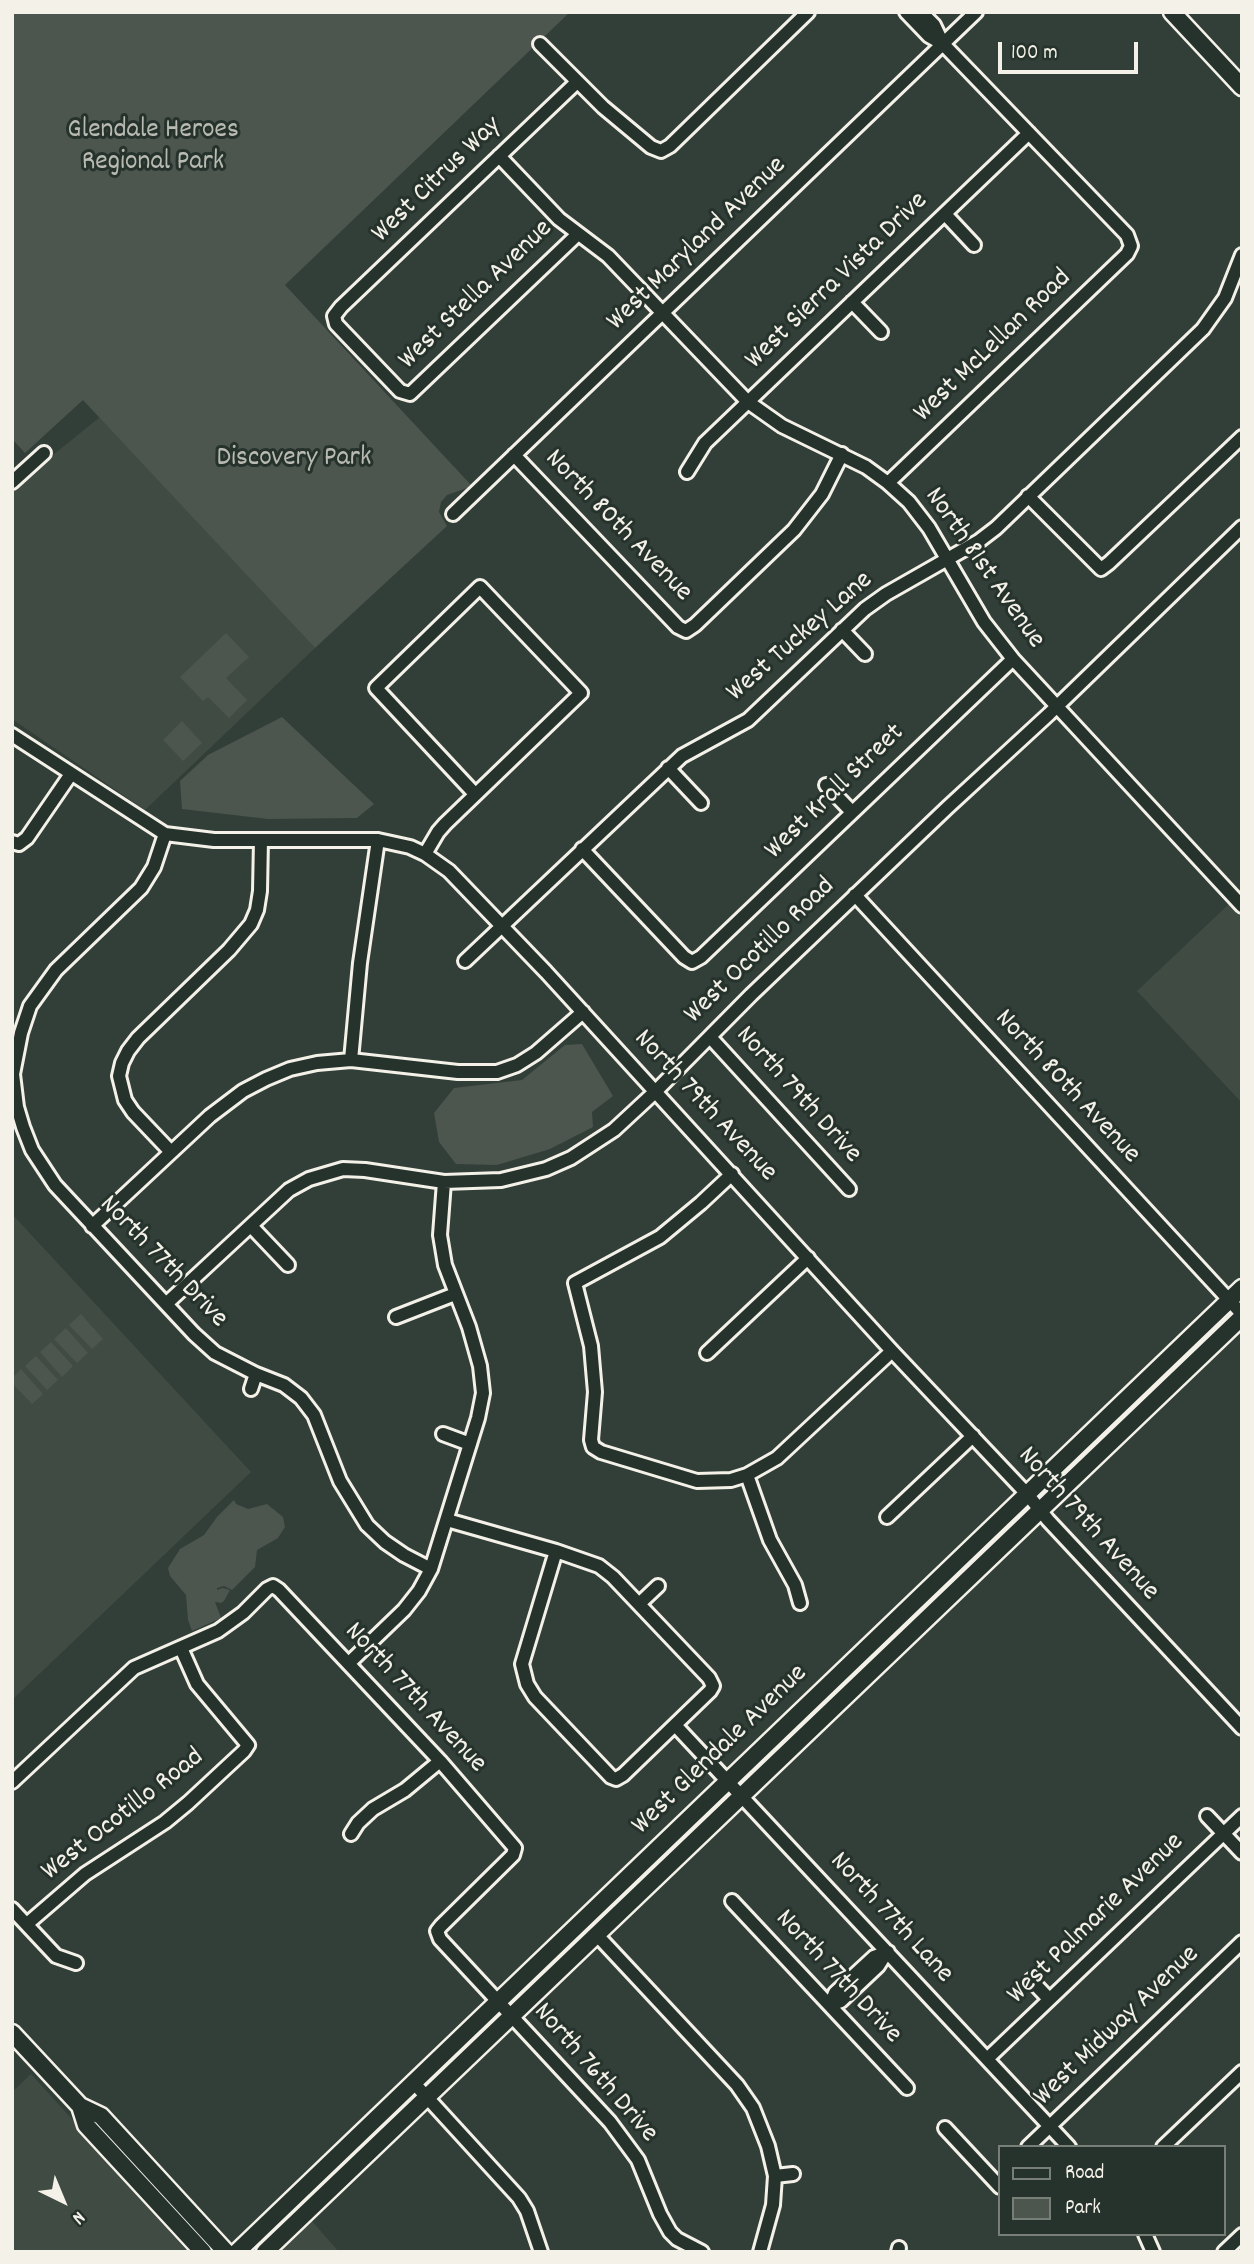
<!DOCTYPE html>
<style>
body{margin:0}
#map{position:relative;width:1254px;height:2264px;overflow:hidden;background:#323e38;font-family:Dekko,sans-serif}
canvas{display:block}
.frame{position:absolute;inset:0;border:14px solid #f4f1e8;pointer-events:none}
.legend{position:absolute;left:998px;top:2145px;width:228px;height:91px;box-sizing:border-box;background:#26332d;border:2px solid #787f78;margin:0;padding:9px 12px;list-style:none;font-size:21px;color:#f4f1e8}
.legend li{display:flex;align-items:center;gap:14px;height:35px}
.legend b{width:35px;border:2px solid #787f78}
.north{position:absolute;left:28px;top:2166px;width:70px;height:70px;-webkit-text-stroke:5px #26332d;paint-order:stroke;rotate:137deg;font-size:19px;font-weight:700;line-height:28px;text-align:center;color:#f4f1e8}
.north::after{content:'';display:block;margin:auto;width:24px;height:32px;background:#f4f1e8;clip-path:polygon(50% 0,100% 100%,50% 72%,0 100%)}
.scale{position:absolute;left:998px;top:42px;width:140px;height:32px;box-sizing:border-box;border:4px solid #f4f1e8;border-top:0;padding-left:9px;font-size:21px;line-height:24px;white-space:nowrap;color:#f4f1e8;-webkit-text-stroke:5px #26332d;paint-order:stroke}
</style>
<div id="map">
<canvas width="1254" height="2264"></canvas>
<div class="frame"></div>
<ul class="legend">
<li><b style="height:9px;background:#26332d"></b>Road</li>
<li><b style="height:19px;background:#4c564f"></b>Park</li>
</ul>
<div class="north">N</div>
<div class="scale">100 m</div>
</div>
<script>
const g = document.querySelector('canvas').getContext('2d');
g.lineJoin = 'round';
function fillPath(path, color) { g.fillStyle = color; g.fill(path, 'evenodd'); }
const poly = rows => new Path2D(rows.map(r => 'M' + r).join(''));
function stroke(path, color, width, dash) { g.strokeStyle = color; g.lineWidth = width; g.lineCap = dash ? 'butt' : 'round'; g.setLineDash(dash || []); g.stroke(path); }
function write(font, color, halo, rows, align = 'center') {
  g.font = font + ' Dekko,sans-serif'; g.lineWidth = 6; g.setLineDash([]); g.textBaseline = 'middle'; g.strokeStyle = halo; g.fillStyle = color; for (const [text, x, y, turn = 0] of rows) {
    g.save(); g.translate(x, y); g.rotate((+turn || 0) * Math.PI / 180); g.textAlign = isNaN(turn) ? turn : align; if (halo) g.strokeText(text, 0, 0); g.fillText(text, 0, 0); g.restore();
  }
}
const built = poly([
 [100,417,315,648,145,810,12,719,12,493,48,459],
 [1230,903,1242,916,1242,1103,1137,991],
 [12,1214,251,1472,12,1700],
 [31,2074,111,2162,140,2199,188,2252,12,2252,12,2092],
 [311,2220,339,2252,278,2252]
]);
const green = poly([
 [12,12,570,12,285,285,471,485,467,488,447,495,441,502,439,512,447,526,315,648,83,400,25,453,12,439],
 [226,633,249,657,226,678,247,700,229,718,208,697,203,701,180,677],
 [282,717,374,804,357,818,268,819,182,809,180,781,208,755],
 [182,721,202,743,183,761,163,740],
 [582,1044,613,1096,592,1112,593,1127,550,1149,497,1165,456,1164,439,1142,434,1113,454,1088,522,1080,565,1045],
 [81,1314,103,1339,92,1349,69,1325],
 [66,1328,88,1353,77,1363,54,1339],
 [51,1342,73,1366,62,1377,40,1352],
 [36,1356,58,1380,47,1390,25,1366],
 [21,1369,43,1394,32,1404,12,1383,12,1378],
 [234,1500,236,1504,248,1509,267,1504,283,1517,285,1527,278,1538,257,1550,255,1567,232,1590,224,1586,217,1588,217,1590,223,1588,230,1590,224,1601,221,1603,215,1602,221,1618,192,1631,188,1620,186,1595,170,1576,168,1568,180,1549,204,1535,217,1517]
]);
const minor = poly([
 [921,12,934,25,943,44],
 [540,44,603,107,651,147,661,151,670,146,808,12],
 [577,82,341,307,334,316,336,324,400,391,410,394,578,234],
 [499,156,559,219,608,256,748,402,782,426,866,467,888,483,909,502,929,528,984,622,1013,659,1242,906],
 [945,214,974,245],
 [852,302,881,332],
 [514,455,678,627,686,631,695,625,794,530,822,494,842,454],
 [687,472,705,443,1029,133],
 [12,482,44,453],
 [888,483,1127,254,1131,246,1127,235,943,44,929,36,906,12],
 [1028,496,1101,569,1109,563,1242,437],
 [453,514,976,12],
 [842,630,865,654],
 [12,735,165,834,214,840,378,840,410,847,425,854,449,871,546,972,892,1351,1028,1495,1048,1520,1242,1728],
 [668,768,701,803],
 [826,785,852,812],
 [165,834,154,867,141,888,56,970,30,1006,21,1033,13,1074,17,1107,23,1127,32,1150,55,1185,194,1334,215,1353,256,1374,284,1385,301,1398,314,1415,340,1481,367,1525,385,1542,404,1555,431,1569],
 [12,842,19,844,27,838,71,774],
 [582,849,684,957,692,962,701,957,1013,659],
 [425,854,438,832,445,824,581,693,480,587,376,688,475,794],
 [855,895,1242,1314],
 [465,961,682,756,748,720,865,609,886,594,979,541,996,528,1203,329,1225,298,1242,255],
 [710,1037,849,1189],
 [351,1060,360,963,378,840],
 [171,1152,133,1112,125,1100,119,1076,122,1063,128,1051,138,1038,229,950,251,924,257,910,260,891,261,840],
 [732,1174,701,1203,660,1237,575,1283,591,1346,595,1392,591,1440,593,1447,601,1452,697,1481,731,1480,747,1475,777,1458,892,1351],
 [92,1226,210,1116,243,1091,266,1079,290,1069,317,1063,351,1060,458,1072,497,1072,517,1065,536,1053,583,1012],
 [251,1226,288,1265],
 [166,1304,289,1190,309,1179,343,1169,365,1170,444,1182,501,1180,546,1169,571,1158,614,1130,655,1092,751,995,948,807,1049,714,1242,527],
 [396,1317,455,1294],
 [707,1353,808,1258],
 [251,1389,256,1374],
 [443,1434,470,1444],
 [747,1475,770,1540,795,1585,800,1603],
 [887,1517,973,1436],
 [447,1520,556,1551,599,1566,613,1577,709,1678,713,1686,710,1691,623,1775,616,1779,611,1777,535,1697,527,1684,522,1664,556,1551],
 [639,1604,658,1586],
 [349,1663,404,1610,419,1591,431,1569,478,1418,483,1393,480,1366,469,1327,445,1265,440,1235,444,1182],
 [675,1725,1069,2147],
 [12,1782,134,1668,218,1631,243,1613,267,1589,273,1586,279,1590,440,1761,515,1848,513,1855,441,1926,437,1931,440,1939,610,2122,638,2160,660,2214,670,2232,677,2239,702,2252],
 [1207,1816,1242,1853],
 [351,1834,358,1823,373,1809,405,1790,440,1761],
 [732,1901,907,2088],
 [12,1909,56,1956,76,1963],
 [27,1924,85,1874,165,1822,188,1803,244,1751,248,1745,197,1684,181,1648],
 [597,1935,737,2085,753,2108,768,2146,775,2176,773,2205,760,2252],
 [1031,1980,1049,1999],
 [830,2005,835,1993,874,1957,888,1952],
 [830,2005,841,2001,878,1966,887,1952],
 [987,2059,1242,1816],
 [413,2082,519,2198,527,2211,541,2252],
 [945,2128,1000,2187],
 [1028,2147,1242,1942],
 [1163,2147,1242,2072],
 [775,2176,793,2174],
 [1145,2234,1153,2252],
 [898,2252,899,2248],
 [1224,2252,1242,2235]
]);
const major = poly([
 [1172,12,1242,87],
 [12,2033,80,2106,101,2116,226,2252],
 [80,2106,86,2125,203,2252],
 [237,2252,1242,1288],
 [265,2252,1242,1317]
]);
const parkNames = [
 ["Glendale Heroes",153,132],
 ["Regional Park",153,164],
 ["Discovery Park",294,460]
];
const streetNames = [
 ["West Citrus Way",438,181,-44],
 ["West Maryland Avenue",698,245,-44],
 ["West Sierra Vista Drive",838,282,-44],
 ["West Stella Avenue",477,296,-44],
 ["West McLellan Road",994,347,-44],
 ["North 80th Avenue",617,527,46],
 ["North 81st Avenue",983,569,55],
 ["West Tuckey Lane",801,638,-41],
 ["West Krall Street",836,793,-44],
 ["West Ocotillo Road",761,952,-44],
 ["North 80th Avenue",1066,1088,47],
 ["North 79th Drive",797,1096,48],
 ["North 79th Avenue",704,1107,47],
 ["North 77th Drive",162,1263,46],
 ["North 79th Avenue",1087,1525,48],
 ["North 77th Avenue",414,1699,47],
 ["West Glendale Avenue",721,1751,-44],
 ["West Ocotillo Road",124,1816,-38],
 ["North 77th Lane",890,1919,47],
 ["West Palmarie Avenue",1097,1920,-44],
 ["North 77th Drive",837,1978,47],
 ["West Midway Avenue",1118,2027,-44],
 ["North 76th Drive",594,2074,49]
];
fillPath(built, '#404b44');
fillPath(green, '#4c564f');
stroke(minor, '#f4f1e8', 18);
stroke(major, '#f4f1e8', 21);
stroke(minor, '#26332d', 12);
stroke(major, '#26332d', 16);
write('28px', '#b9bbb2', '#26332d', parkNames);
write('28px', '#f4f1e8', '#26332d', streetNames);
</script>
